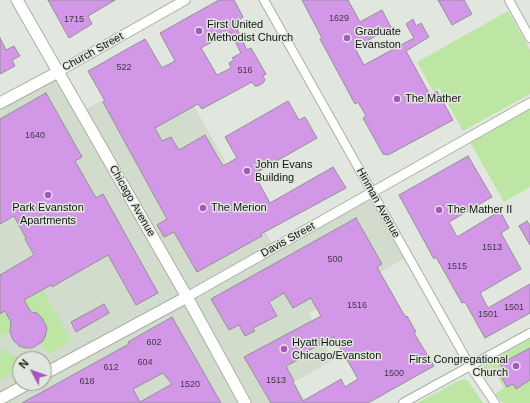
<!DOCTYPE html>
<style>
body{margin:0}
#map{position:relative;width:530px;height:403px;overflow:hidden;background:#e1e7de;font-family:Helvetica,sans-serif}
canvas{display:block}
.north{position:absolute;left:12px;top:351px;width:40px;height:40px;box-sizing:border-box;background:#e1e7de;border:1px solid #8f938d;border-radius:50%;rotate:311deg;font-size:11px;font-weight:700;line-height:16px;text-align:center;color:#141613}
.north::after{content:'';display:block;margin:auto;width:14px;height:18px;background:#a855c4;clip-path:polygon(50% 0,100% 100%,50% 72%,0 100%)}
</style>
<div id="map">
<canvas width="530" height="403"></canvas>
<div class="north">N</div>
</div>
<script>
const g = document.querySelector('canvas').getContext('2d');
g.lineJoin = 'round';
function fillPath(path, color) { g.fillStyle = color; g.fill(path, 'evenodd'); }
const poly = rows => new Path2D(rows.map(r => 'M' + r).join(''));
function stroke(path, color, width, dash) { g.strokeStyle = color; g.lineWidth = width; g.lineCap = dash ? 'butt' : 'round'; g.setLineDash(dash || []); g.stroke(path); }
function write(font, color, halo, rows, align = 'center') {
  g.font = font + ' Helvetica,sans-serif'; g.lineWidth = 3; g.setLineDash([]); g.textBaseline = 'middle'; g.strokeStyle = halo; g.fillStyle = color; for (const [text, x, y, turn = 0] of rows) {
    g.save(); g.translate(x, y); g.rotate((+turn || 0) * Math.PI / 180); g.textAlign = isNaN(turn) ? turn : align; if (halo) g.strokeText(text, 0, 0); g.fillText(text, 0, 0); g.restore();
  }
}
const built = poly([
 [169,62,275,249,375,193,409,256,309,313,333,360,294,382,306,403,0,403,0,106,61,72,83,111],
 [20,359,44,359,44,383,20,383]
]);
const green = poly([
 [508,11,530,50,530,94,463,131,439,88,433,91,417,62],
 [530,107,530,187,504,202,470,142],
 [43,290,71,341,48,354,41,343,46,334,45,323,40,316,31,312,24,300],
 [6,312,11,322,10,331,2,335,3,338,1,339,0,336,2,334,0,331,0,315],
 [530,339,530,348,501,364,503,369,498,371,507,387,513,384,516,389,530,380,530,403,503,403,495,394,504,388,496,374,486,379,481,372,481,369,487,363],
 [6,348,10,355,12,354,14,356,16,355,17,357,19,356,21,358,23,357,24,359,20,359,20,369,1,379,0,377,0,351],
 [464,379,468,381,483,403,417,403,460,380]
]);
const building = poly([
 [48,0,115,0,88,16,92,24,69,38,48,0],
 [219,0,234,0,243,17,239,20,242,26,237,29,247,50,251,48,266,74,263,76,265,80,263,83,258,86,255,86,252,82,202,109,198,104,155,128,162,141,171,137,179,150,205,135,223,166,237,158,225,137,288,101,299,120,305,117,317,138,254,174,270,203,333,167,346,188,261,234,262,236,197,272,174,232,164,237,157,225,167,219,103,102,105,101,88,71,145,39,162,68,175,61,160,33,219,0],
 [230,32,241,53,232,58,234,60,229,63,231,68,217,75,201,48,230,32],
 [302,0,348,0,360,22,382,10,391,27,355,48,364,65,414,38,406,24,413,19,416,26,421,23,429,37,406,51,430,95,437,91,453,120,388,155,383,154,363,118,366,116,358,102,355,104,320,39,322,38,302,0],
 [438,0,464,0,472,14,452,25,438,0],
 [0,38,6,50,14,46,20,56,12,60,15,66,0,74,0,38],
 [46,93,82,157,75,161,96,198,103,194,158,293,136,305,108,255,52,287,51,285,24,300,31,312,37,313,42,318,47,328,45,337,42,342,32,348,25,348,19,346,13,340,10,332,11,322,5,311,0,314,0,275,34,255,25,239,26,238,14,216,0,224,0,119,46,93],
 [468,156,492,197,449,222,457,237,500,211,509,228,501,233,521,269,480,293,488,308,530,284,530,313,485,338,465,302,462,303,436,257,434,259,399,195,468,156],
 [356,218,382,264,377,267,403,313,406,317,407,316,416,332,414,333,434,366,368,403,271,403,244,357,321,316,313,302,311,298,293,308,284,293,269,302,277,316,253,328,255,331,245,336,239,325,229,330,211,299,356,218],
 [334,337,358,379,345,387,341,379,303,401,293,382,294,381,286,366,303,357,302,354,334,337],
 [527,221,530,226,530,245,519,226,527,221],
 [104,304,109,313,76,332,71,322,104,304],
 [172,317,221,403,22,403,129,344,128,342,172,317],
 [163,373,172,384,140,402,133,389,163,373],
 [530,348,530,380,516,389,513,384,507,387,498,371,503,369,500,364,530,348]
]);
const minor = poly([
 [264,0,470,366,495,403],
 [509,0,530,38],
 [403,403,530,333]
]);
const tertiary = poly([
 [58,72,185,0],
 [187,297,530,103]
]);
const secondary = poly([
 [17,0,187,297,245,403],
 [0,103,58,72],
 [44,374,187,297],
 [0,399,29,383]
]);
const markers = [
 [199,31,4,"#a855c4"],
 [347,38,4,"#a855c4"],
 [397,99,4,"#a855c4"],
 [247,171,4,"#a855c4"],
 [48,195,4,"#a855c4"],
 [203,208,4,"#a855c4"],
 [439,210,4,"#a855c4"],
 [284,349,4,"#a855c4"],
 [516,366,4,"#a855c4"]
];
const numberNames = [
 ["1629",339,19],
 ["1715",74,20],
 ["522",124,68],
 ["516",245,71],
 ["1640",35,136],
 ["1513",492,248],
 ["500",335,260],
 ["1515",457,267],
 ["1516",357,306],
 ["1501",514,308],
 ["1501",488,315],
 ["602",154,343],
 ["604",145,363],
 ["612",111,368],
 ["1500",394,374],
 ["1513",276,381],
 ["618",87,382],
 ["1520",190,385]
];
const poiNames = [
 ["First United",207,25],
 ["Methodist Church",207,38],
 ["Graduate",355,32],
 ["Evanston",355,45],
 ["The Mather",405,99],
 ["John Evans",255,165],
 ["Building",255,178],
 ["Park Evanston",48,208,"center"],
 ["Apartments",48,221,"center"],
 ["The Merion",211,208],
 ["The Mather II",447,210],
 ["Hyatt House",292,343],
 ["Chicago/Evanston",292,356],
 ["First Congregational",508,360,"right"],
 ["Church",508,373,"right"]
];
const streetNames = [
 ["Church Street",93,52,-29],
 ["Chicago Avenue",132,201,60],
 ["Hinman Avenue",378,203,61],
 ["Davis Street",288,240,-29]
];
fillPath(built, '#d2dccc');
fillPath(green, '#bde6a5');
fillPath(building, '#d298e7');
stroke(building, '#958f97', 1);
stroke(minor, '#a9afa6', 10);
stroke(tertiary, '#a9afa6', 11);
stroke(secondary, '#a9afa6', 13);
stroke(minor, '#fff', 8);
stroke(tertiary, '#fff', 9);
stroke(secondary, '#fff', 11);
for (const [x, y, r, color] of markers) { const dot = new Path2D(); dot.arc(x, y, r, 0, 2 * Math.PI); g.fillStyle = color; g.fill(dot); stroke(dot, '#e1e7de', 1.5); }
write('9px', '#443648', null, numberNames);
write('11px', '#141613', '#e1e7de', poiNames, 'left');
write('11px', '#141613', '#e1e7de', streetNames);
</script>
